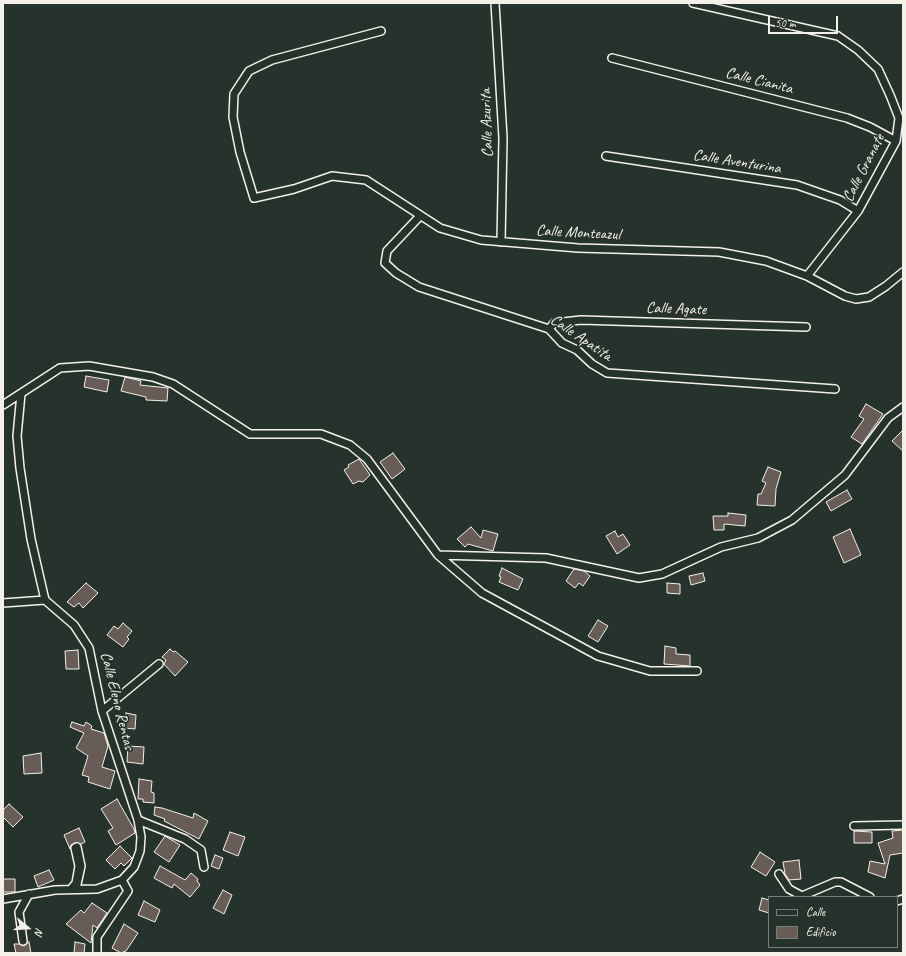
<!DOCTYPE html>
<style>
body{margin:0}
#map{position:relative;width:906px;height:956px;overflow:hidden;background:#26332d;font-family:Caveat,sans-serif}
canvas{display:block}
.frame{position:absolute;inset:0;border:4px solid #f4f1e8;pointer-events:none}
.legend{position:absolute;left:768px;top:896px;width:130px;height:52px;box-sizing:border-box;background:#26332d;border:1px solid #787f78;margin:0;padding:5px 7px;list-style:none;font-size:12px;color:#f4f1e8}
.legend li{display:flex;align-items:center;gap:8px;height:20px}
.legend b{width:20px;border:1px solid #787f78}
.north{position:absolute;left:8px;top:908px;width:40px;height:40px;-webkit-text-stroke:3px #26332d;paint-order:stroke;rotate:108deg;font-size:11px;font-weight:700;line-height:16px;text-align:center;color:#f4f1e8}
.north::after{content:'';display:block;margin:auto;width:14px;height:18px;background:#f4f1e8;clip-path:polygon(50% 0,100% 100%,50% 72%,0 100%)}
.scale{position:absolute;left:768px;top:16px;width:70px;height:18px;box-sizing:border-box;border:2px solid #f4f1e8;border-top:0;padding-left:5px;font-size:12px;line-height:14px;white-space:nowrap;color:#f4f1e8;-webkit-text-stroke:3px #26332d;paint-order:stroke}
</style>
<div id="map">
<canvas width="906" height="956"></canvas>
<div class="frame"></div>
<ul class="legend">
<li><b style="height:5px;background:#26332d"></b>Calle</li>
<li><b style="height:11px;background:#685c56"></b>Edificio</li>
</ul>
<div class="north">N</div>
<div class="scale">50 m</div>
</div>
<script>
const g = document.querySelector('canvas').getContext('2d');
g.lineJoin = 'round';
function fillPath(path, color) { g.fillStyle = color; g.fill(path, 'evenodd'); }
const poly = rows => new Path2D(rows.map(r => 'M' + r).join(''));
function stroke(path, color, width, dash) { g.strokeStyle = color; g.lineWidth = width; g.lineCap = dash ? 'butt' : 'round'; g.setLineDash(dash || []); g.stroke(path); }
function write(font, color, halo, rows, align = 'center') {
  g.font = font + ' Caveat,sans-serif'; g.lineWidth = 3.5; g.setLineDash([]); g.textBaseline = 'middle'; g.strokeStyle = halo; g.fillStyle = color; for (const [text, x, y, turn = 0] of rows) {
    g.save(); g.translate(x, y); g.rotate((+turn || 0) * Math.PI / 180); g.textAlign = isNaN(turn) ? turn : align; if (halo) g.strokeText(text, 0, 0); g.fillText(text, 0, 0); g.restore();
  }
}
const building = poly([
 [86,376,109,380,107,392,84,387,86,376],
 [125,377,141,381,140,385,168,388,167,401,146,400,146,397,121,391,125,377],
 [866,404,883,414,862,444,851,437,864,419,859,416,866,404],
 [903,430,903,451,892,441,903,430],
 [393,453,405,469,392,479,380,462,393,453],
 [359,459,370,475,363,482,359,481,353,484,344,470,349,467,348,465,359,459],
 [768,467,781,472,776,489,775,506,757,505,758,494,761,494,766,483,762,481,768,467],
 [847,490,852,499,831,511,826,502,847,490],
 [728,513,746,515,745,526,724,524,724,530,714,530,713,516,728,516,728,513],
 [471,527,481,538,483,530,498,534,493,551,468,544,465,547,457,539,471,527],
 [850,529,861,555,844,563,833,537,850,529],
 [615,531,618,537,623,534,630,545,617,554,606,536,615,531],
 [502,568,523,579,518,590,499,582,501,577,499,576,502,568],
 [574,569,584,571,590,576,583,586,579,583,575,588,566,581,574,569],
 [703,573,705,581,691,585,689,576,703,573],
 [86,583,98,593,83,608,79,603,74,607,67,602,86,583],
 [667,583,680,584,680,594,667,593,667,583],
 [598,620,608,626,598,642,588,636,598,620],
 [123,623,132,631,127,637,129,639,123,647,107,635,114,626,118,629,123,623],
 [665,646,676,648,676,654,690,655,690,666,664,664,665,646],
 [170,649,173,652,175,651,188,662,175,676,164,664,166,660,162,657,170,649],
 [78,650,79,669,66,669,65,651,78,650],
 [126,713,136,715,135,729,124,728,126,713],
 [72,722,84,726,86,722,92,726,91,729,104,733,108,746,102,767,115,771,110,789,88,782,89,777,82,775,88,756,76,748,84,733,70,727,72,722],
 [128,746,144,747,143,764,127,762,128,746],
 [41,753,42,773,24,774,23,756,41,753],
 [139,779,152,781,151,792,154,793,154,803,143,802,143,799,138,799,139,779],
 [117,799,134,829,135,833,116,845,108,831,113,828,101,809,117,799],
 [9,804,23,817,13,827,3,817,3,810,9,804],
 [155,807,162,808,193,818,194,813,208,821,199,839,164,821,165,819,154,815,155,807],
 [79,828,85,842,81,844,75,843,71,845,70,849,64,835,79,828],
 [903,830,903,853,890,855,885,878,868,872,870,861,885,864,878,843,893,838,892,831,903,830],
 [854,831,872,832,872,843,854,843,854,831],
 [230,832,245,837,238,856,223,850,230,832],
 [165,836,180,845,169,862,154,852,165,836],
 [120,846,132,858,124,866,121,863,115,869,106,860,120,846],
 [760,852,775,862,766,876,751,867,760,852],
 [215,855,223,858,219,869,211,866,215,855],
 [799,860,801,879,789,880,785,874,783,862,799,860],
 [160,866,185,880,191,873,198,879,197,881,200,885,190,897,174,884,172,888,154,878,160,866],
 [49,870,54,880,38,887,34,876,49,870],
 [3,879,15,879,15,892,3,892,3,879],
 [223,890,232,895,224,914,213,908,223,890],
 [762,898,769,900,769,913,759,910,762,898],
 [144,901,160,910,155,922,138,915,144,901],
 [92,903,107,913,97,928,93,925,91,943,66,924,81,910,84,913,92,903],
 [124,924,138,933,126,951,121,953,112,948,124,924],
 [29,942,31,953,16,953,14,944,19,944,24,946,29,942],
 [75,942,85,944,84,953,74,953,75,942]
]);
const minor = poly([
 [495,3,503,138,501,242],
 [693,3,838,36,858,50,878,69,890,95,899,118,896,141,858,211,807,276],
 [381,31,272,60,249,71,234,94,233,117,240,152,254,198,294,189,332,176,366,180,440,228,481,240,578,248,719,252,766,261,807,276,845,296,856,299,869,297,886,286,903,272],
 [612,58,847,118,870,127,896,141],
 [606,156,797,185,840,200,858,211],
 [420,216,387,251,385,263,396,273,419,287,549,329,562,343,577,350,592,364,607,373,835,389],
 [549,329,554,323,581,320,806,327],
 [3,405,60,368,89,366,153,377,173,384,250,434,321,434,350,445,367,459,438,555,546,558,639,578,662,574,721,547,758,538,792,520,845,475,888,418,903,407],
 [438,555,482,593,598,656,650,671,697,671],
 [3,603,45,600],
 [102,711,159,664],
 [138,820,185,839,201,850,204,867],
 [854,826,903,825],
 [779,874,789,889,802,896,835,882,841,882,870,897],
 [71,889,76,883,79,866,75,848,77,847,81,866,76,889],
 [3,899,55,890,97,889,122,880,134,867,140,851,141,837,138,820,102,711,89,648,74,625,45,600,31,539,20,468,17,436,21,394],
 [897,901,903,899],
 [23,941,19,912,29,894],
 [97,953,97,937,128,891,122,880]
]);
const streetNames = [
 ["Calle Cianita",759,81,14],
 ["Calle Azurita",487,123,-92],
 ["Calle Aventurina",737,162,9],
 ["Calle Granate",864,168,-63],
 ["Calle Monteazul",578,233,3],
 ["Calle Agate",676,309,2],
 ["Calle Apatita",581,338,34],
 ["Calle Eleno Rentas",117,701,76]
];
fillPath(building, '#685c56');
stroke(building, '#f4f1e8', 1);
stroke(minor, '#f4f1e8', 10);
stroke(minor, '#26332d', 7);
write('16px', '#f4f1e8', '#26332d', streetNames);
</script>
